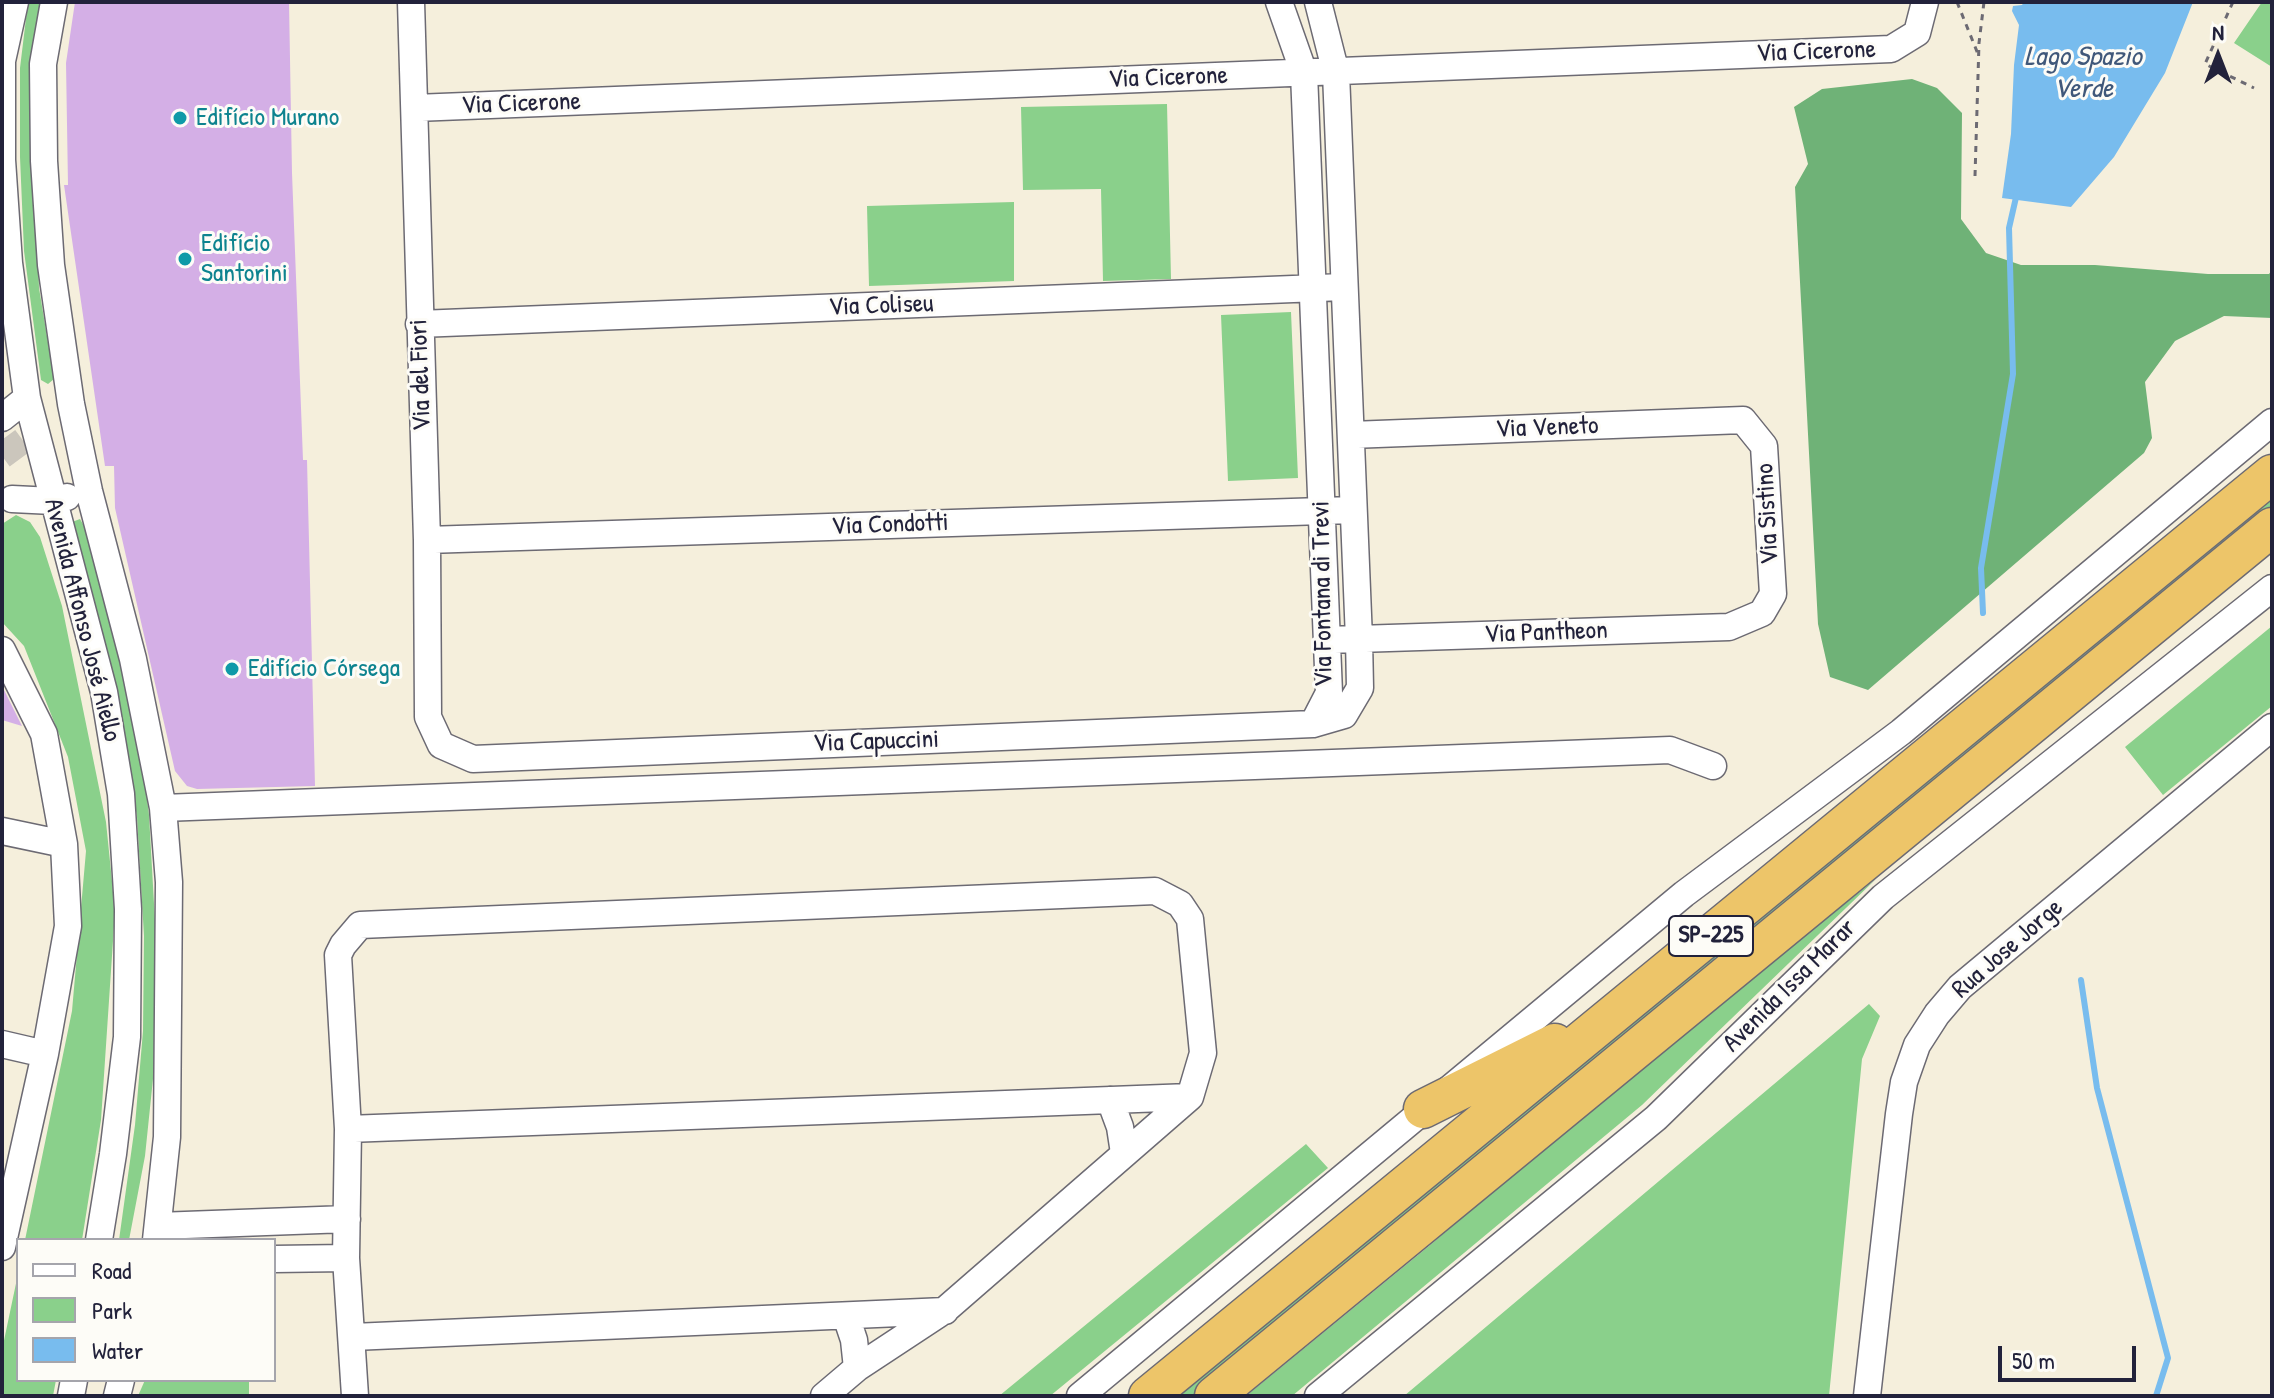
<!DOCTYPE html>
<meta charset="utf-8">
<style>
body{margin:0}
#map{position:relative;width:2274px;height:1398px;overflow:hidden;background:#f5efdc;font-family:"Patrick Hand",sans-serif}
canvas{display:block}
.frame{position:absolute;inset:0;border:4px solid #22223b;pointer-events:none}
.legend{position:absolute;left:16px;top:1238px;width:260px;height:144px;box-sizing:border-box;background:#fdfcf7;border:2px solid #a5a5ac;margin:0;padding:10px 14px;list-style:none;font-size:24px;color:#22223b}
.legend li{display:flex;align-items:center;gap:16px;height:40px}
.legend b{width:40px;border:2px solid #a5a5ac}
.north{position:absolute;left:2178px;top:16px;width:80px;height:80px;-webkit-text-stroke:6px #fdfcf7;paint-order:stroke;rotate:0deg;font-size:22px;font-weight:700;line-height:32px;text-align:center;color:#22223b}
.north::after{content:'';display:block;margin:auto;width:28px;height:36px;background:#22223b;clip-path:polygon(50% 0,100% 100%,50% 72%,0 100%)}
.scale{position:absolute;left:1998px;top:1346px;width:138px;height:36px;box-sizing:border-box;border:4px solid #22223b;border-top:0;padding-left:10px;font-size:24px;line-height:28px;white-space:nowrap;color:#22223b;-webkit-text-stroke:6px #fdfcf7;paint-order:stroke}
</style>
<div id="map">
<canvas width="2274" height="1398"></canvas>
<div class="frame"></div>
<ul class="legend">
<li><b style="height:10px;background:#fff"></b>Road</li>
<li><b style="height:22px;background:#8ad08b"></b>Park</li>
<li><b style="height:22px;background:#78bcee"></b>Water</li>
</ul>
<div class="north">N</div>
<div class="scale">50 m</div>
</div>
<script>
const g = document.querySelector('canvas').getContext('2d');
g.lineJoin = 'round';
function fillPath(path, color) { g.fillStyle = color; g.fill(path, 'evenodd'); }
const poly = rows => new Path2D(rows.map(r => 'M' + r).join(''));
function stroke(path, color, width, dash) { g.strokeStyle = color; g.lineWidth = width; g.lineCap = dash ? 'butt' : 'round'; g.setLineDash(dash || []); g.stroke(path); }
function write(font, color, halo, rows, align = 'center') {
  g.font = font + ' "Patrick Hand",sans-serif'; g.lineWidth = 6; g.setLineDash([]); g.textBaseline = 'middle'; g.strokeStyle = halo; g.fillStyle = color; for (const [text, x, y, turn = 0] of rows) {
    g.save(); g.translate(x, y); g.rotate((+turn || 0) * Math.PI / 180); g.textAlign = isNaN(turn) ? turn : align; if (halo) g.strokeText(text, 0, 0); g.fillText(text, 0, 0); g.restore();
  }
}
const green = poly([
 [28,2,40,2,31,62,39,288,54,379,48,384,41,380,24,251,20,157,20,68],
 [2262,2,2272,2,2272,67,2234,43],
 [1167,104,1171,279,1103,281,1101,189,1023,190,1021,107],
 [1014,202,1014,281,869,286,867,206],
 [1291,312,1298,478,1228,481,1221,315],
 [2272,489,2272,513,1195,1396,1168,1396],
 [16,515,30,522,40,537,62,606,106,822,115,911,101,1120,82,1240,25,1240,72,1011,86,851,68,757,24,646,2,622,2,524],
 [80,519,90,536,139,734,149,815,156,939,156,1050,145,1156,129,1240,119,1240,135,1125,143,1031,144,936,137,817,112,671,72,522],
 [2272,626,2272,706,2163,795,2125,747],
 [1876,879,1642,1105,1292,1396,1246,1396,1429,1246,1631,1074],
 [1869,1004,1880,1016,1862,1059,1829,1396,1404,1396],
 [1306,1144,1328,1168,1050,1396,999,1396],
 [18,1274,18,1380,56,1380,53,1396,2,1396,2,1350],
 [145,1380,249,1380,249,1396,138,1396]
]);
const forest = poly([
 [1912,79,1937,88,1962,113,1961,219,1986,253,2021,265,2095,265,2208,274,2269,274,2272,270,2272,318,2224,316,2175,341,2145,382,2152,438,2144,453,1868,690,1830,677,1818,624,1795,187,1808,164,1794,107,1822,89]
]);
const water = poly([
 [2024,2,2193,2,2165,73,2114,157,2071,207,2002,198,2011,134,2014,65,2019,25,2012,11,2013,6,2022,5]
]);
const stream = poly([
 [1983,613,1981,568,2013,374,2009,228,2017,193],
 [2081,980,2097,1088,2168,1358,2156,1396]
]);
const building = poly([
 [75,2,289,2,292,173,303,460,307,460,315,786,197,789,187,786,175,771,115,508,114,466,105,466,64,185,68,185,66,63],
 [2,686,22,726,2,720]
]);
const minorTunnel = poly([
 [2,456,36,431]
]);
const path = poly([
 [1957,2,1978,54],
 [2233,2,2205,64,2254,88],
 [1975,176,1979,43,1984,2]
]);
const minor = poly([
 [15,2,2,61,2,160,9,263,27,398,104,692,121,794,128,909,127,1037,113,1154,99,1240],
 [54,2,43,64,44,161,51,265,71,404,89,491,133,659,163,808,169,882,167,1137,156,1240],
 [411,2,427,540,428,717,441,745,473,759,1313,724,1344,715,1360,688,1359,639,1336,73,1318,2],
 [1279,2,1304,73,1329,693,1313,724],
 [415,108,1891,49,1917,33,1925,2],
 [419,324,1343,287],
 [2,418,27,398],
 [12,499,53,501,67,497],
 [427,540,1353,510],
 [1327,640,1729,627,1762,613,1773,594,1764,446,1743,420,1351,435],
 [2,650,44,734,64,844,68,926,45,1054,2,1247],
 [163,808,1670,750,1713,766],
 [2,831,64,844],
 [2,1044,45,1054],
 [1110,1100,1120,1127,1124,1153],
 [348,1129,1190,1097],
 [158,1226,347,1219],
 [274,1259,346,1258],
 [846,1316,854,1340,857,1368],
 [353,1337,945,1311],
 [71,1396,74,1380],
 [117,1396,121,1380],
 [355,1396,346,1258,348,1129,338,955,343,945,360,925,1155,891,1180,904,1190,919,1203,1053,1190,1097,945,1310,857,1368,824,1396],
 [1080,1396,1684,894,1901,732,2272,422],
 [1318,1396,1656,1118,1883,897,2272,588],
 [1867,1396,1899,1114,1904,1082,1917,1045,1937,1014,1960,987,2272,727]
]);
const highway = poly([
 [1423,1109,1555,1043],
 [1148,1396,2272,474],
 [1214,1396,2272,527]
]);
const markers = [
 [180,118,8,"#0f9aa8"],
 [185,259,8,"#0f9aa8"],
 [232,669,8,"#0f9aa8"]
];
const shields = [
 [1711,936,84]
];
const shieldNames = [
 ["SP-225",1711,936]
];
const streetNames = [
 ["Via Cicerone",1816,52,-2],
 ["Via Cicerone",1168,78,-2],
 ["Via Cicerone",521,104,-2],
 ["Via Coliseu",881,306,-2],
 ["Via del Fiori",421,375,-92],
 ["Via Veneto",1547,428,-2],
 ["Via Sistino",1768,514,-93],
 ["Via Condotti",890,525,-2],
 ["Via Fontana di Trevi",1323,594,-91],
 ["Avenida Affonso José Aiello",82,620,76],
 ["Via Pantheon",1546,633,-2],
 ["Via Capuccini",876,742,-2],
 ["Rua Jose Jorge",2008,949,-41],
 ["Avenida Issa Marar",1790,986,-45]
];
const cultureNames = [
 ["Edifício Murano",196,118],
 ["Edifício",201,244],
 ["Santorini",201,274],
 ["Edifício Córsega",248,669]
];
const waterNames = [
 ["Lago Spazio",2083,58],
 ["Verde",2083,90]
];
fillPath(green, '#8ad08b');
fillPath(forest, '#6fb277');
fillPath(water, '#78bcee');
stroke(stream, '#78bcee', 6);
fillPath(building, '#d4afe6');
stroke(minorTunnel, '#cbc6bc', 26, [26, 13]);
stroke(minor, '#6c6a73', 29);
stroke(highway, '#6c6a73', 41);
stroke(path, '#6c6a73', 3, [6, 6]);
stroke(minor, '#fff', 26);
stroke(highway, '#edc569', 38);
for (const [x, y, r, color] of markers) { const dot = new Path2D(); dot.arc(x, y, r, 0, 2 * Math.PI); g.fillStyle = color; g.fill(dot); stroke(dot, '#fdfcf7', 3); }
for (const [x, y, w] of shields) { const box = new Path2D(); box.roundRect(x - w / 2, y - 20, w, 40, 6); g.fillStyle = '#fdfcf7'; g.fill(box); stroke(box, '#22223b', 2); }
write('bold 24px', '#22223b', null, shieldNames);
write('26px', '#22223b', '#fdfcf7', streetNames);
write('26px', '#0d838f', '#fdfcf7', cultureNames, 'left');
write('italic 28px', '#40587a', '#fdfcf7', waterNames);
</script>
